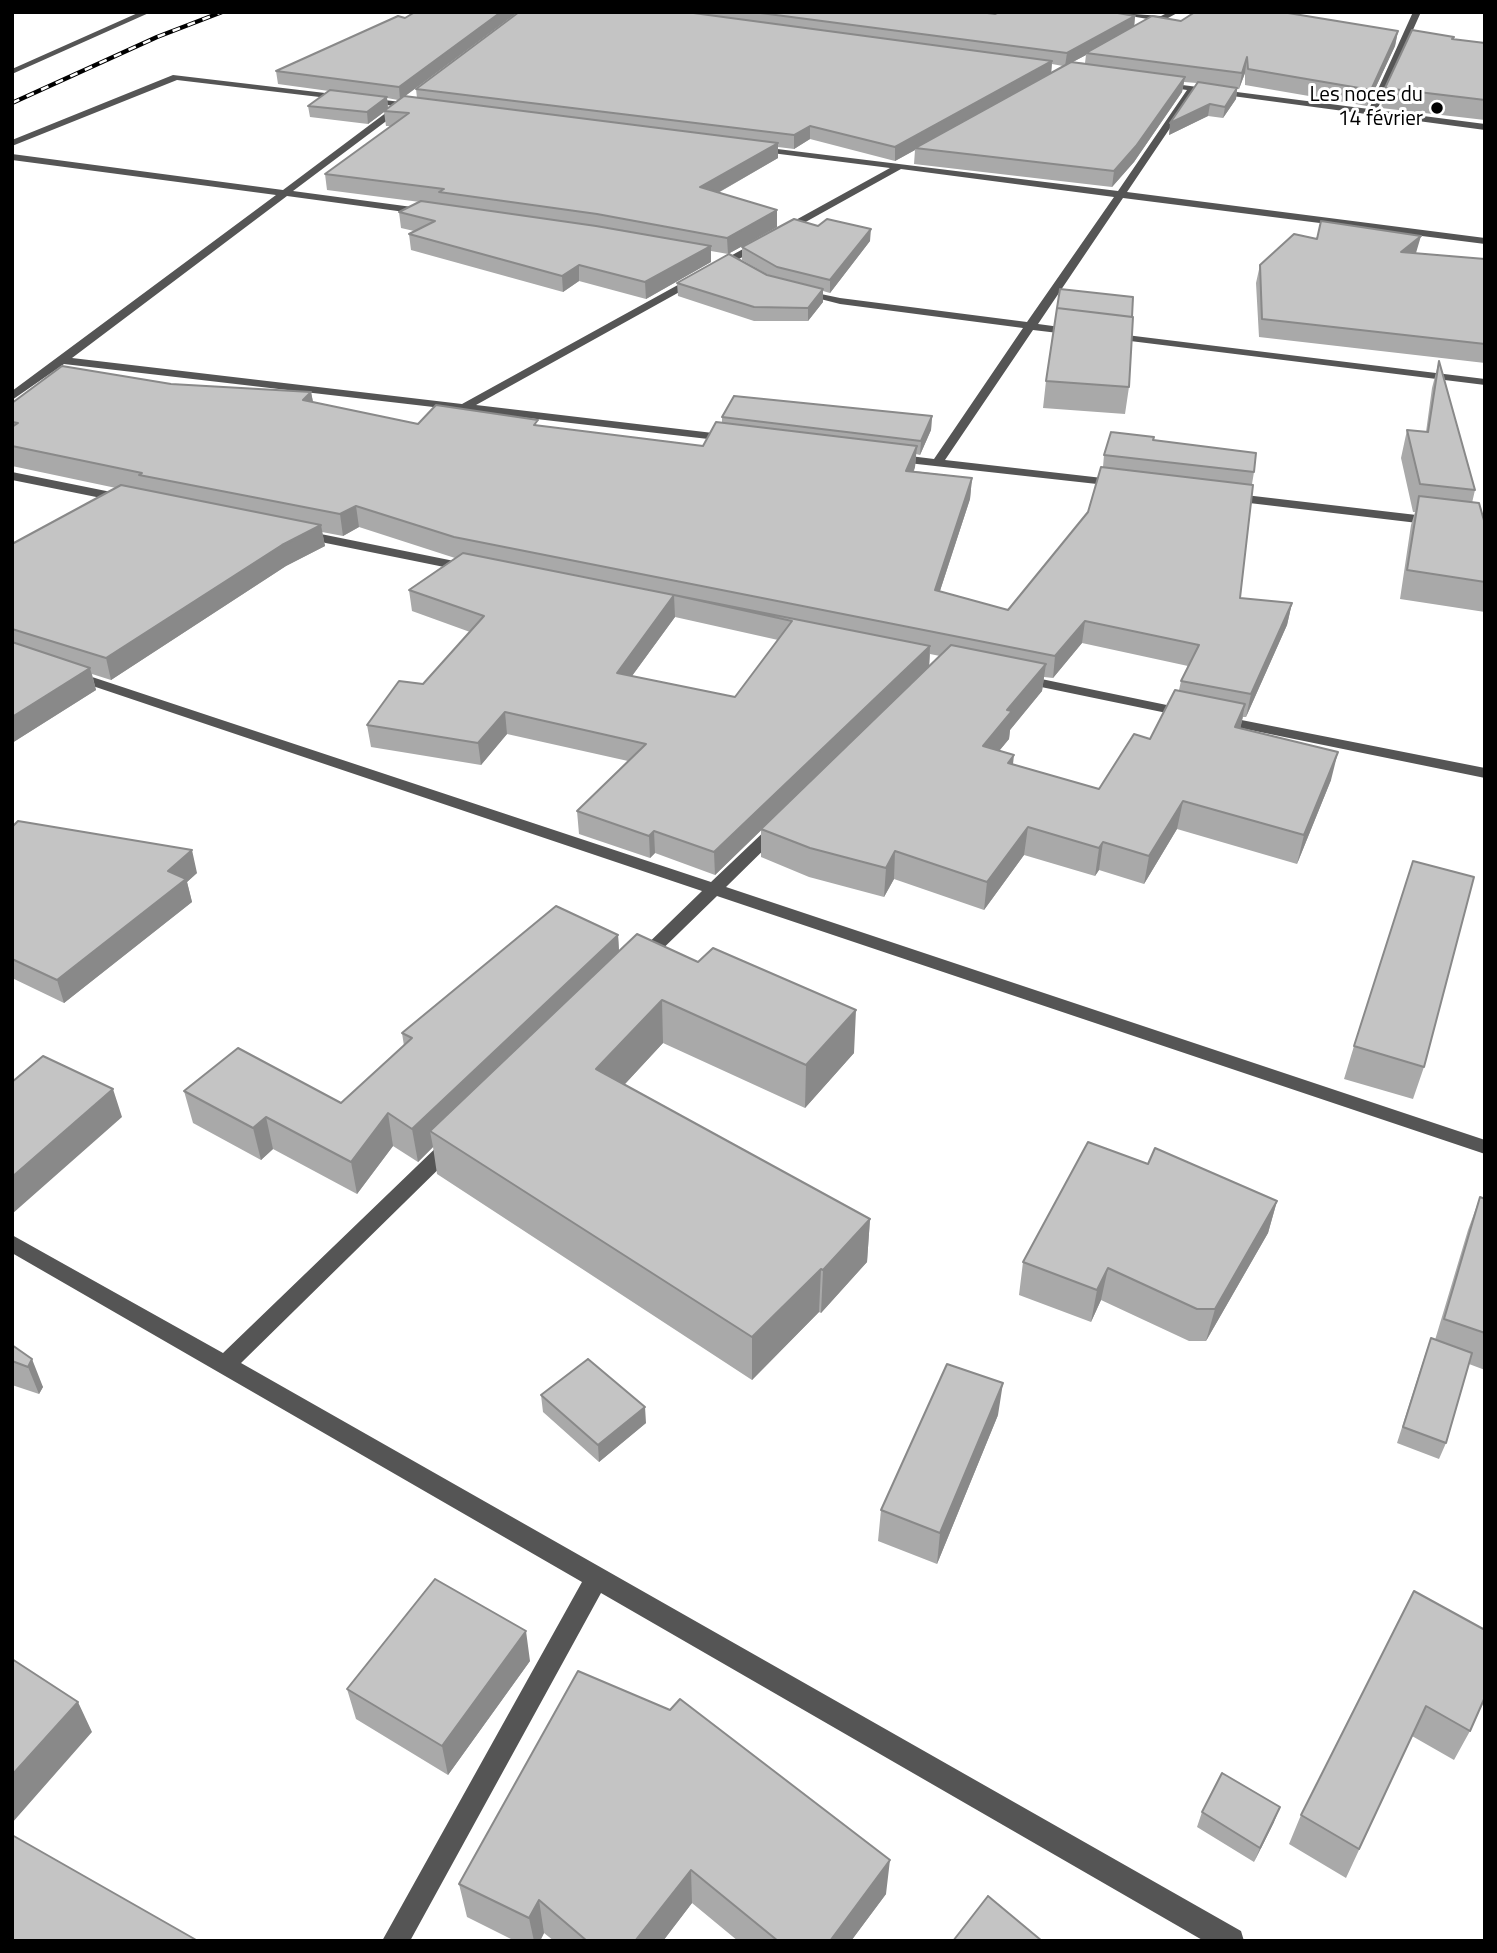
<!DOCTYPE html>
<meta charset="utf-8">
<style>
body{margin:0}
#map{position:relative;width:1497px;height:1953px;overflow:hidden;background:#fff;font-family:"Titillium Web",sans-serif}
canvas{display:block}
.frame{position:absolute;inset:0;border:14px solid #000;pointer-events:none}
</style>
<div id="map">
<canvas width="1497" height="1953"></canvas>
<div class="frame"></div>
</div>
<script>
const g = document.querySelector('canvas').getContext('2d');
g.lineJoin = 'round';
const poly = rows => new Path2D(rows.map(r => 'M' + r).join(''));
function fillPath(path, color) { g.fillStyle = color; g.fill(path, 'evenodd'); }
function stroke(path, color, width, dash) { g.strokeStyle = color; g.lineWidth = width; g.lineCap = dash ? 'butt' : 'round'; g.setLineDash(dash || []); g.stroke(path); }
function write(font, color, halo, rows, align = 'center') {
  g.font = font + ' "Titillium Web",sans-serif'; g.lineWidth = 6; g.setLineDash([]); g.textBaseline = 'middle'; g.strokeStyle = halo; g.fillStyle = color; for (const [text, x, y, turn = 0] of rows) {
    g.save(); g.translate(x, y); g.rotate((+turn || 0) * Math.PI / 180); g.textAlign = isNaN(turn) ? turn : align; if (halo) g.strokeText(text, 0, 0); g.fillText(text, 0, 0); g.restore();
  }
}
const minor = poly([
 [140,12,151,12,12,74,12,69,140,12],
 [1106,12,1161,16,1169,12,1179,12,1144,31,1141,27,1154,20,1106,12],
 [1413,12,1421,12,1377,110,1485,124,1485,130,1195,91,1127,192,1485,238,1485,244,1123,198,1038,324,1075,329,1081,332,1075,335,1033,330,945,460,1120,480,1126,484,1124,487,890,461,890,455,894,454,934,459,1023,328,840,304,797,293,797,289,840,298,1027,322,1114,197,901,169,476,405,730,435,734,436,734,442,64,364,12,400,12,391,276,195,12,160,12,154,283,190,395,106,177,80,12,146,12,140,173,75,418,104,418,108,405,107,293,191,427,209,432,212,427,215,287,196,72,358,462,404,890,168,756,151,753,150,753,146,1118,191,1187,90,1159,86,1159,82,1369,109,1413,12],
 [1110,333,1485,379,1485,385,1106,338,1104,336,1110,333],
 [12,472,126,495,132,499,126,503,12,480,12,472],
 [1228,493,1485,523,1485,531,1224,500,1224,494,1228,493],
 [301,530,469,564,476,568,469,572,296,537,294,534,301,530],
 [71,670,711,882,771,825,783,825,785,828,783,831,726,887,1485,1140,1485,1154,717,896,647,964,635,964,632,960,635,956,702,891,66,677,64,674,71,670],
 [1022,675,1186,709,1193,713,1186,717,1017,682,1015,679,1022,675],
 [1221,716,1485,768,1485,778,1216,723,1214,720,1216,717,1221,716],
 [451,1138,458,1140,461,1145,458,1150,241,1363,1241,1931,1244,1941,1204,1941,601,1593,410,1941,382,1941,582,1582,12,1253,12,1235,223,1353,444,1140,451,1138]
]);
const rail = poly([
 [12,103,157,37,222,12]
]);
const wall = poly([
 [519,12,980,12,995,14,1135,16,1134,26,1181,21,1398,31,1395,46,1367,106,1245,85,1245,73,1239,89,1237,89,1236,99,1223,118,1208,116,1169,135,1197,83,1184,82,1182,92,1134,162,1112,187,914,164,915,150,895,161,810,139,794,149,778,147,778,158,718,193,777,227,728,254,711,251,711,262,646,299,579,281,563,292,411,250,409,234,414,231,401,228,399,212,420,202,327,190,325,174,391,126,386,126,384,112,368,124,310,117,308,106,329,91,278,84,276,71,398,16,406,96,417,98,416,89],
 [1086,55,1085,63,1073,62],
 [1052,64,1063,66,1051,73],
 [387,98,398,100,388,108],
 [1454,37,1453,39,1485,43,1485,120,1381,108,1385,88],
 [1317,239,1417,253,1485,259,1485,363,1259,337,1256,283,1260,265],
 [870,241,830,293,823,291,823,302,808,321,754,321,678,296,677,283,767,275,772,277,742,260,742,247],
 [1439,361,1475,490,1472,503,1485,524,1485,612,1400,599,1411,525,1415,512,1413,512,1401,458,1407,430,1426,432,1432,388],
 [1046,381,1129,387,1125,414,1043,408],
 [171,384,311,392,313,402,418,424,538,426,703,446,722,423,722,417,932,416,931,430,920,455,916,454,915,467,914,471,972,478,970,499,940,591,1008,610,1088,512,1103,467,1104,455,1153,440,1254,472,1252,484,1240,598,1292,603,1287,625,1246,717,1243,717,1240,728,1331,780,1297,864,1177,829,1144,884,1099,870,1095,876,1024,855,984,910,894,879,884,897,809,877,761,857,761,830,715,875,655,853,650,858,579,834,577,811,628,761,507,734,481,765,371,747,367,725,423,684,470,632,412,611,409,590,455,558,359,527,343,536,322,532,325,546,286,566,111,680,92,674,96,690,12,743,12,544,116,488,12,466,12,403],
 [675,617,778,640,735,697,632,676],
 [1082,643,1188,666,1181,681,1179,690,1150,739,1099,789,1013,764,999,751,1009,739,1010,730,1042,691,1044,677,1053,678],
 [930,654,940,656,929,667],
 [12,827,197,873,187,882,192,902,64,1003,12,978],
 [618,935,619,951,854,1053,805,1108,663,1043,624,1085,870,1219,867,1262,821,1313,819,1312,752,1380,437,1174,433,1147,418,1162,393,1146,357,1194,273,1149,261,1160,193,1123,184,1091,341,1103,404,1046,402,1033],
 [1354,1046,1424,1067,1413,1099,1344,1079],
 [1148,1164,1277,1201,1268,1233,1206,1341,1189,1341,1101,1300,1091,1322,1019,1295,1023,1262],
 [1480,1197,1485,1199,1485,1370,1469,1364,1446,1443,1439,1459,1397,1443,1425,1355,1431,1338,1435,1340,1468,1230],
 [12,1345,43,1387,39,1394,12,1385],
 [541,1395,646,1423,599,1462,543,1412],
 [998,1415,937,1564,878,1541,881,1510],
 [1414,1591,1470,1731,1454,1760,1412,1736,1346,1878,1289,1844,1301,1815],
 [530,1661,448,1775,356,1719,347,1689],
 [578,1671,886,1894,851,1941,738,1941,692,1903,663,1941,554,1941,544,1933,540,1941,515,1941,467,1917,459,1884],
 [1202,1812,1274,1822,1254,1862,1197,1827]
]);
const shadedWall = poly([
 [501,12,518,12,400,100,399,87],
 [1135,16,1134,29,1086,53,1086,55,1065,66,1067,53],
 [1398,31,1395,46,1367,106,1371,90],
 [1247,57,1245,73,1239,89,1242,73],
 [1052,61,1051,75,915,148,915,150,895,161,895,147],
 [1185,77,1182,92,1134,162,1112,187,1114,171],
 [1237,88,1236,99,1223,118,1225,107],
 [387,97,388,109,368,124,367,112],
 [1210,104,1208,116,1169,135,1170,123],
 [810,126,810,139,794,149,794,135],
 [778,143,778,158,700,203,700,187],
 [777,210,777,227,728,254,727,238],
 [871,229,870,241,830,293,830,280],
 [1421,236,1416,253,1401,252],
 [711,246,711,262,646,299,645,282],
 [579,265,579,281,563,292,562,276],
 [823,289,823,302,808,321,808,308],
 [311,392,315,412,303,400],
 [932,416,931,430,920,455,921,441],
 [917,446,915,467,905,492,906,471],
 [972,478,970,499,933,612,935,590],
 [356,506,359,527,343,536,340,514],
 [321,525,325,546,286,566,111,680,106,658,282,545],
 [674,595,675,617,618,695,617,673],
 [1292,603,1287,625,1246,717,1251,694],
 [1085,621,1082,643,1053,678,1055,656],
 [930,646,929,668,715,875,714,852],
 [1046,664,1042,691,1010,730,1009,739,980,774,983,746,1007,710],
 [90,668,96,690,12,743,12,717],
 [1245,704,1240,731,1235,727],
 [505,712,507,734,481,765,478,743],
 [1338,752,1331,780,1297,864,1304,835],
 [1014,755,1011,782,1008,763],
 [1183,801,1177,829,1144,884,1149,856],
 [1028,827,1024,855,984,910,987,882],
 [654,831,655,853,650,858,649,836],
 [1103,842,1099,870,1095,876,1099,848],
 [192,850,197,873,187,882,192,902,64,1003,57,980,168,871],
 [895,851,894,879,884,897,886,868],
 [618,935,620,967,430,1131,433,1147,418,1162,412,1129],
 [662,1000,663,1043,599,1112,596,1069],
 [856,1010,854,1053,805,1108,806,1065],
 [113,1089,122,1117,12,1214,12,1177],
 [388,1113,393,1146,357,1194,351,1162],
 [266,1117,273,1149,261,1160,253,1128],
 [1277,1201,1268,1233,1206,1341,1215,1309],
 [870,1219,867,1262,821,1313,823,1270],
 [1108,1268,1101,1300,1091,1322,1097,1290],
 [821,1269,819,1312,752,1380,752,1337],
 [32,1359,43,1387,39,1394,28,1367],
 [1003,1383,998,1415,937,1564,940,1533],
 [645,1407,646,1423,599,1462,598,1445],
 [526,1631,530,1661,448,1775,442,1746],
 [78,1702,92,1732,12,1823,12,1775],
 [1280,1807,1274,1822,1254,1862,1260,1848],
 [890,1860,886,1894,851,1941,830,1941],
 [691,1870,692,1903,663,1941,635,1941],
 [539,1900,544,1933,540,1941,534,1941,529,1918]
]);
const building = poly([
 [415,12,501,12,399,87,276,71,398,16,405,18,415,12],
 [519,12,686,12,1052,61,895,147,810,126,794,135,416,89,519,12],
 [753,12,980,12,995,14,999,12,1112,12,1135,16,1067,53,753,12],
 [1195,12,1282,12,1398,31,1371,90,1248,69,1247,57,1242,73,1086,53,1152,16,1181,21,1195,12],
 [1412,30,1454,37,1452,39,1485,43,1485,100,1385,88,1412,30],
 [1071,62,1185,77,1136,146,1114,171,915,148,1071,62],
 [1198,82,1237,88,1225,107,1210,104,1170,123,1198,82],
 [330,90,387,97,367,112,308,106,330,90],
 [404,96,778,143,700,187,777,210,727,238,597,214,439,192,444,189,325,174,409,113,384,111,404,96],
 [421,201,596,226,711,246,645,282,579,265,562,276,409,234,435,221,399,212,421,201],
 [794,219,818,226,827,219,871,229,830,280,777,267,742,247,794,219],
 [1321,221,1421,236,1401,252,1485,259,1485,344,1262,319,1260,265,1294,234,1317,239,1321,221],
 [729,254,767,275,823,289,808,308,754,307,677,283,729,254],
 [1060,289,1133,297,1132,317,1057,308,1060,289],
 [1057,308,1133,317,1129,387,1046,381,1057,308],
 [1439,361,1475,490,1420,484,1407,430,1428,432,1439,361],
 [62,366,171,384,311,392,303,400,418,424,436,405,538,420,534,425,703,446,716,422,917,446,906,471,972,478,935,590,1008,610,1088,512,1101,467,1253,485,1240,598,1292,603,1251,694,1181,681,1199,645,1085,621,1055,656,454,537,356,506,340,514,139,475,142,473,12,446,12,427,18,423,12,422,12,403,62,366],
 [734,396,932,416,921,441,722,417,734,396],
 [1111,432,1154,437,1153,440,1256,453,1254,472,1104,455,1111,432],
 [121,485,321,525,282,545,106,658,12,629,12,544,121,485],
 [1419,496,1479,503,1485,524,1485,582,1407,570,1419,496],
 [463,553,930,646,714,852,654,831,649,836,577,811,646,744,505,712,478,743,367,725,399,681,423,684,484,616,409,590,463,553],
 [674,595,792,621,735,697,617,673,674,595],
 [12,642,90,668,12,717,12,642],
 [951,645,1046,664,1007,710,1012,711,983,746,1014,755,1008,763,1099,789,1134,734,1150,739,1175,690,1245,704,1235,727,1338,752,1304,835,1183,801,1149,856,1103,842,1099,848,1028,827,987,882,895,851,886,868,810,848,761,829,951,645],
 [18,821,192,850,168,871,186,879,57,980,12,959,12,827,18,821],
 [1413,861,1474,877,1424,1067,1354,1046,1413,861],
 [556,906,618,935,412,1129,388,1113,351,1162,266,1117,253,1128,184,1091,238,1048,341,1103,412,1038,402,1033,556,906],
 [637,934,698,962,713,948,856,1010,806,1065,662,1000,596,1069,870,1219,823,1270,821,1269,752,1337,430,1131,637,934],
 [43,1056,113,1089,12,1177,12,1082,43,1056],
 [1088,1142,1148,1164,1155,1148,1277,1201,1215,1309,1197,1309,1108,1268,1097,1290,1023,1262,1088,1142],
 [1480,1197,1485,1199,1485,1333,1444,1319,1480,1197],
 [1431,1338,1472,1353,1446,1443,1403,1427,1431,1338],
 [12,1345,32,1359,28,1367,12,1361,12,1345],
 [588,1359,645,1407,598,1445,541,1395,588,1359],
 [947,1364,1003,1383,940,1533,881,1510,947,1364],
 [435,1579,526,1631,442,1746,347,1689,435,1579],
 [1414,1591,1485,1630,1485,1697,1470,1731,1426,1706,1359,1849,1301,1815,1414,1591],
 [12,1659,78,1702,12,1775,12,1659],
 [578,1671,670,1710,680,1699,890,1860,830,1941,778,1941,691,1870,635,1941,587,1941,539,1900,529,1918,459,1884,578,1671],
 [1222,1773,1280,1807,1260,1848,1202,1812,1222,1773],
 [12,1835,198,1941,12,1941,12,1835],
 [988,1896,1042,1941,953,1941,988,1896]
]);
const markers = [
 [1437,108,7,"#000"]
];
const farPoinames = [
 ["Les noces du",1423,96],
 ["14 février",1423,120]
];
fillPath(minor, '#555');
stroke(rail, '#000', 4.5);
stroke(rail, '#fff', 2.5, [8]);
fillPath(wall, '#a9a9a9');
fillPath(shadedWall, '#898989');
fillPath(building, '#c4c4c4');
stroke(building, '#898989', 2);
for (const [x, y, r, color] of markers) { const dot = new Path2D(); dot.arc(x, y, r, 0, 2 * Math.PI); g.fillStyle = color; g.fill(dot); stroke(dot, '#fff', 2.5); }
write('21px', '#000', '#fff', farPoinames, 'right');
</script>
